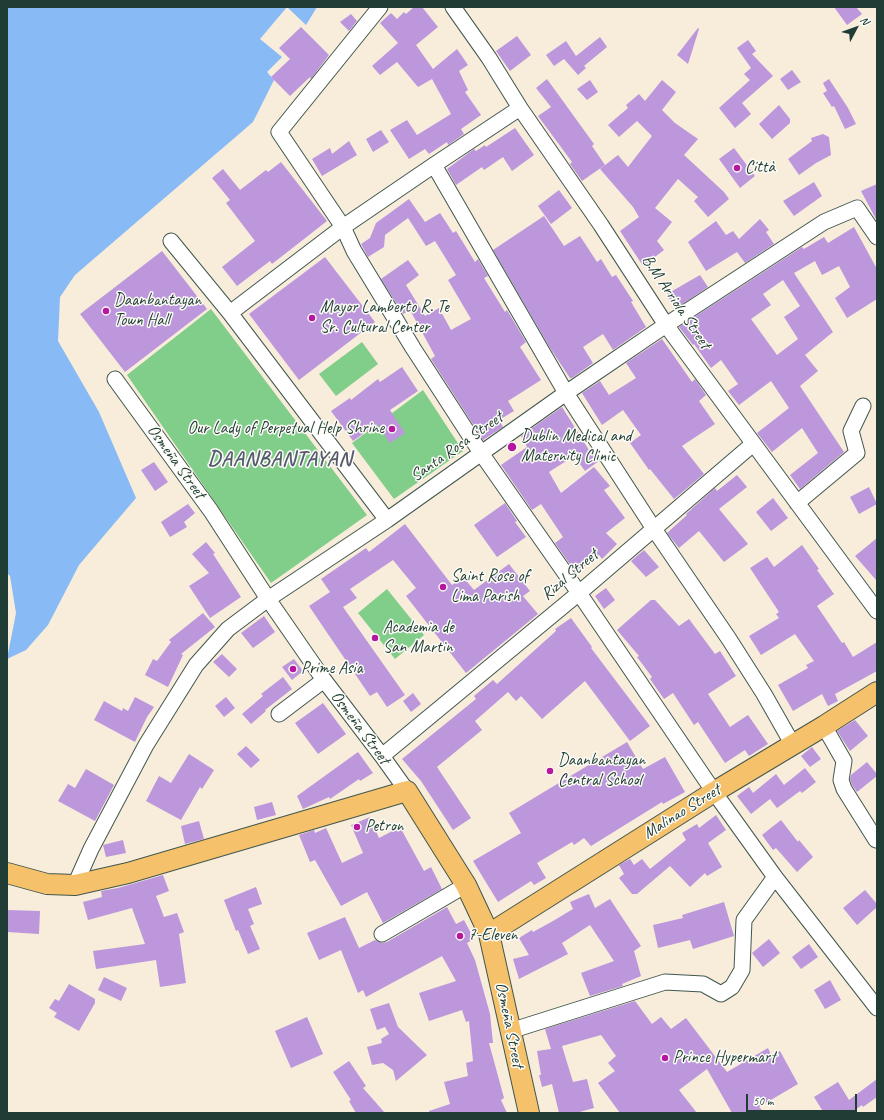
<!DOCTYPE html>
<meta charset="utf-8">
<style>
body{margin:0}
#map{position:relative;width:884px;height:1120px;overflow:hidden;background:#f8ecdb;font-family:Caveat,sans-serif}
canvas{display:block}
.frame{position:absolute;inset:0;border:8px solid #1f3d34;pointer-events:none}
.north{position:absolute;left:836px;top:8px;width:40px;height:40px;-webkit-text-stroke:3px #fdfcf7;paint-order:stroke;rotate:49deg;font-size:11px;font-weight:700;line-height:16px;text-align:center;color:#1f3d34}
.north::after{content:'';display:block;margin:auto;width:14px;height:18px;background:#1f3d34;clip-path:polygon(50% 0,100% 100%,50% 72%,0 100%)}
.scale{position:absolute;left:746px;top:1094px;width:111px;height:18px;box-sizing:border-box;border:2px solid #1f3d34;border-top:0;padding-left:5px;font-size:12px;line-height:14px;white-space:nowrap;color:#1f3d34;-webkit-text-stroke:3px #fdfcf7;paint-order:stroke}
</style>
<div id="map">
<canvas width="884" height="1120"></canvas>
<div class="frame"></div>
<div class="north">N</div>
<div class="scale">50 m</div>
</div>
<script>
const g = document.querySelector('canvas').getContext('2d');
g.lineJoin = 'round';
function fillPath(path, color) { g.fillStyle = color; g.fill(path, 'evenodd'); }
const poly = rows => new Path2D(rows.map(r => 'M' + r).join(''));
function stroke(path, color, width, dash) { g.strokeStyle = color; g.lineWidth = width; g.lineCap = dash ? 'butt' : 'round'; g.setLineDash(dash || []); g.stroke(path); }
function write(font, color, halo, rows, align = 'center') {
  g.font = font + ' Caveat,sans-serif'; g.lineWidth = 3; g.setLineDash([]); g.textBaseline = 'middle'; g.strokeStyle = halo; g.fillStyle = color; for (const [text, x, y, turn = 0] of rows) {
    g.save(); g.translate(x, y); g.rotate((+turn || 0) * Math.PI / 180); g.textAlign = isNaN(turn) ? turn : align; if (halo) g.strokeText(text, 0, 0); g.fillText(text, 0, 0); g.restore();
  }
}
const green = poly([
 [211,309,367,515,271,583,127,375],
 [362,342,378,364,336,396,319,374],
 [423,390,463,451,394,499,352,443],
 [387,589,424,635,395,659,358,613]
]);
const water = poly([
 [7,7,317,7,306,25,287,7,260,39,282,57,267,72,274,80,253,122,75,275,60,297,58,341,99,412,136,498,79,565,48,625,26,650,7,659,16,613,10,576,7,573]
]);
const building = poly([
 [414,7,422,7,438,27,416,45,433,69,457,49,468,65,459,71,468,90,465,92,481,115,461,129,464,134,448,145,447,142,429,154,425,149,409,159,390,130,407,120,417,135,451,114,432,79,418,87,397,62,380,75,372,66,398,43,380,23,391,13,397,19,404,12,406,14],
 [834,7,856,7,862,14,847,25],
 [351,14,357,21,349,31,340,22],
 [301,27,329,55,311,79,310,77,290,96,271,77,290,59,279,48],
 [698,28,699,29,688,64,677,55],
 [517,36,531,55,510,71,496,51],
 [600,37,607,47,584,66,586,68,578,75,564,59,554,66,546,55,566,41,576,56],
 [748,40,756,51,752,54,773,76,742,103,751,114,735,128,719,108,750,80,744,74,751,68,737,48],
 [792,70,801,82,788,90,780,79],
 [547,79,594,144,592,146,605,165,582,181,570,164,572,162,538,116,551,107,536,88],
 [829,79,848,108,856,124,845,129,834,106,832,107,823,93,827,91,823,83],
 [590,80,598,92,587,100,577,89],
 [662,80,676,92,662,110,675,123,698,139,684,155,724,192,729,199,708,217,694,201,698,197,678,179,655,208,672,222,657,241,664,250,643,266,620,231,639,217,633,207,600,169,618,155,628,167,652,136,637,121,619,137,608,125,628,108,626,105,639,94,645,101],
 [779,105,790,119,790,123,772,139,759,124],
 [515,128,534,155,512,171,503,157,484,170,482,167,456,185,447,169,474,149,476,151,485,145,486,147],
 [381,130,389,142,373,152,366,139],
 [823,134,829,137,831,155,816,163,799,175,788,159,812,141,811,138],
 [349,141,357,155,322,176,312,159,330,148,332,154],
 [734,148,755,176,740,188,719,159],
 [281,162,327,221,272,264,270,261,237,286,222,267,255,241,226,203,230,200,212,178,223,169,240,190,266,170,268,172],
 [814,182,822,196,794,216,783,201],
 [877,184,877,221,861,191],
 [559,190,572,208,551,224,538,206],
 [409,199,425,222,440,213,453,233,456,231,475,262,478,259,488,276,484,278,505,312,507,310,526,342,520,347,541,380,508,401,514,411,499,420,503,427,483,440,431,359,435,356,410,310,403,314,381,279,408,260,419,275,406,285,425,316,439,308,451,330,471,319,448,280,456,275,435,241,426,246,408,218,385,235,384,247,368,257,361,244,370,238,376,223],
 [544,216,564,246,580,236,597,262,601,259,612,277,616,275,633,301,631,302,646,327,613,350,603,334,583,347,593,363,572,378,570,378,550,348,493,250],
 [760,219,769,230,766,232,774,244,745,263,737,252,706,271,688,242,716,221,726,235,733,231,739,239],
 [854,227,877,269,877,299,847,318,835,298,850,287,839,266,822,275,815,261,794,273,833,332,805,355,818,371,800,386,844,452,800,489,790,475,818,453,802,428,772,452,757,433,789,408,771,381,739,405,728,391,738,384,721,360,711,368,694,344,693,345,679,327,802,247,804,249,824,237,828,243],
 [783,280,800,306,784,317,798,339,777,355,751,319,771,305,763,294],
 [162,251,207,309,125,372,80,314],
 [325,257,375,322,299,380,249,314],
 [700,275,708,287,675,309,667,294],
 [662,339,692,382,695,379,706,395,699,401,715,424,682,446,704,474,674,499,650,469,649,470,630,443,641,435,623,410,602,425,582,393,600,381,609,395,636,378,626,363],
 [402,367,418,391,390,410,405,433,390,443,377,424,353,441,331,411,350,398,351,400,378,379,380,382],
 [562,407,589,450,591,448,599,461,585,471,574,456,549,472,561,493,594,467,610,486,604,490,625,518,606,533,617,544,602,559,599,555,576,573,555,543,563,537,541,504,532,510,501,465,527,447,521,436],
 [154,462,168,482,155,491,141,470],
 [737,475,747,487,719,509,748,544,724,562,699,531,679,548,667,533,687,515,686,514,715,488,717,491],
 [869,487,877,504,859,514,850,497],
 [773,498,788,518,771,531,756,512],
 [505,503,517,521,515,522,526,537,497,557,474,525],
 [188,504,195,513,184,522,187,527,170,537,161,522],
 [405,524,452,585,463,577,474,590,509,564,530,591,523,596,538,614,466,673,406,596,416,588,393,560,350,589,357,598,343,607,405,695,387,707,377,692,370,696,309,606,330,592,321,579,366,548,369,552],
 [877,538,877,581,855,556],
 [206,542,215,553,213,554,241,597,210,618,189,586,209,573,192,554],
 [802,545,819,569,817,570,834,594,817,606,842,643,844,642,853,657,877,642,877,671,835,694,838,701,828,706,822,694,793,711,778,685,808,668,806,665,814,661,795,634,761,655,749,636,779,618,776,614,779,612,750,568,767,557,774,567],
 [644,550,659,567,646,577,631,561],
 [606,588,615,600,604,609,595,596],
 [651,600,655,600,679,626,689,619,715,654,720,651,736,676,708,694,730,727,748,715,768,744,749,756,745,750,725,763,698,722,694,725,673,693,664,699,650,679,652,677,637,657,639,656,617,630],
 [203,613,215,627,181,654,183,655,168,687,145,675,153,659,157,661,171,642,169,640],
 [264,616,275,632,253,648,241,633],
 [571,618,592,647,591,648,650,726,630,741,585,681,542,719,521,696,516,701,508,692,475,721,482,730,437,767,471,818,453,830,421,781,402,759,476,699,474,696,493,680,497,684,556,631,555,629],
 [222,654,237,669,229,677,213,662],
 [294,659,303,671,292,680,282,667],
 [283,677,292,689,265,710,266,711,251,724,242,714,263,696,261,694],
 [413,693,421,704,411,712,403,701],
 [135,697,154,707,147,717,135,742,94,720,104,701,122,711,123,708,128,711],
 [226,697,235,708,224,717,215,706],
 [323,703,346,734,318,754,295,723],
 [855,720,868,736,850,751,837,731],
 [627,742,643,769,665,757,685,792,663,804,662,802,591,846,584,838,574,845,572,842,537,863,546,878,534,885,531,881,498,902,473,861,521,833,509,813],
 [246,746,260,760,251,768,237,754],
 [812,747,821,759,810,767,801,756],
 [358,752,373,773,360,781,359,779,330,799,329,797,303,809,297,796],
 [189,754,214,770,202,789,200,787,181,820,146,801,159,776,171,783],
 [867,762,877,774,877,776,857,792,852,785,850,779,851,775],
 [805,768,816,782,802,793,800,791,777,808,770,799,751,814,737,796,749,787,753,793,776,774,784,785],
 [86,769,114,785,95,821,58,801,68,784,75,788],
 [272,802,276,815,257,820,254,807],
 [716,815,726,830,708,843,722,867,707,876,705,873,690,887,670,866,637,894,632,894,619,878,624,874,619,865,630,859,634,865,642,859,650,869,686,840,682,833,697,824,699,828],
 [370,817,379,838,400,827,424,871,431,867,442,889,383,923,367,892,341,906,315,860,310,862,299,835,314,830,315,833,326,828,342,863,363,853,351,825],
 [781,820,798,842,799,840,813,857,797,872,776,848,773,850,762,835],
 [199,821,204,839,185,844,181,826],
 [123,840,126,853,106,857,103,845],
 [163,875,169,891,156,896,164,917,177,913,184,932,179,934,186,983,160,987,156,960,96,969,93,951,145,944,132,908,88,920,83,902,102,897,101,891,118,888],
 [256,887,262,904,248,909,254,924,250,926,260,949,248,954,238,930,236,931,224,900],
 [865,890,877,904,877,907,857,925,843,908],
 [589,894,595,908,610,899,641,946,634,951,641,976,622,984,623,986,590,996,581,973,614,961,590,925,562,943,568,954,519,979,513,959,529,955,519,938,532,930,533,932,553,921,573,909,570,902],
 [724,902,734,936,693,949,690,940,658,948,653,925,683,918,682,915],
 [447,907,456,924,464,920,474,939,467,943,475,960,490,1014,493,1043,489,1043,504,1098,501,1100,507,1113,429,1113,429,1111,450,1104,444,1082,468,1076,466,1063,473,1061,469,1021,466,1022,462,1010,429,1021,419,993,456,981,442,956,366,997,363,990,358,993,341,950,319,960,307,933,345,917,359,948,375,940,382,943,387,942],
 [7,910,40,911,39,934,7,932],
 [769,939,780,953,763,967,752,953],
 [809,944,818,957,801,969,792,957],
 [104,977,127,988,121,1001,98,990],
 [830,980,841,1000,825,1009,814,990],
 [69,984,95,999,95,1003,79,1031,54,1017,57,1013,49,1008,55,999,59,1001],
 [635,1001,652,1024,661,1017,671,1029,686,1018,727,1072,768,1048,771,1055,780,1051,798,1084,759,1107,765,1113,732,1113,707,1069,679,1090,697,1113,620,1113,598,1083,615,1071,608,1063,616,1056,601,1035,562,1046,573,1082,587,1079,594,1108,576,1113,559,1113,552,1084,542,1087,539,1075,541,1075,537,1051,551,1049,545,1029],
 [389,1003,398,1027,427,1055,396,1081,393,1070,383,1063,372,1065,367,1047,382,1043,381,1039,389,1034,385,1027,377,1030,370,1009],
 [307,1017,323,1054,291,1068,275,1031],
 [349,1061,366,1086,363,1088,385,1113,356,1113,349,1101,351,1100,333,1072],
 [877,1079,877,1097,863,1107,862,1105,855,1110,857,1113,824,1113,814,1097,838,1082,849,1100]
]);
const minor = poly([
 [380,7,279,132,343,227,354,251,413,348,481,453,579,593,714,792,775,877,877,1008],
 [453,7,489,58,520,108,601,225,666,325,877,611],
 [434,165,566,393,654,529,729,639,764,694,793,745],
 [171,241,230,313,387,520],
 [230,313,343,227,434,165,520,108],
 [115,379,211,511,268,599,324,680,382,756,407,791],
 [797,503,857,453,851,431,863,406],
 [279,714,324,680],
 [824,726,844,761,841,780,844,789,876,840],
 [382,756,579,593,753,444],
 [75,885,91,849,146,745,196,665,228,629,268,599,387,520,566,393,666,325,824,222,857,208,877,237],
 [382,934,466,885],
 [510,1031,665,982,703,984,721,994,732,987,742,970,744,920,775,877]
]);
const major = poly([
 [7,873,47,884,75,885,128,873,407,791,466,885,489,934,529,1113],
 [489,934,714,792,824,726,877,692]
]);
const markers = [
 [737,168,4,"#b5179e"],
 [106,311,4,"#b5179e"],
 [312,318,4,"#b5179e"],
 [392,429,4,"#b5179e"],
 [512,447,5,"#b5179e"],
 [443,587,4,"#b5179e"],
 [375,638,4,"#b5179e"],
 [293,669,4,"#b5179e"],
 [550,771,4,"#b5179e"],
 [357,827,4,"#b5179e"],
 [460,936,4,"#b5179e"],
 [665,1058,4,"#b5179e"]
];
const poiNames = [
 ["Città",745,168],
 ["Daanbantayan",114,301],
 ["Town Hall",114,321],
 ["Mayor Lamberto R. Te",320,308],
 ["Sr. Cultural Center",320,328],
 ["Our Lady of Perpetual Help Shrine",384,429,"right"],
 ["Dublin Medical and",521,437],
 ["Maternity Clinic",521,457],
 ["Saint Rose of",451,577],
 ["Lima Parish",451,597],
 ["Academia de",383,628],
 ["San Martin",383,648],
 ["Prime Asia",301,669],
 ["Daanbantayan",558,761],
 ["Central School",558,781],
 ["Petron",365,827],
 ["7-Eleven",468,936],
 ["Prince Hypermart",673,1058]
];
const streetNames = [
 ["B.M Arriola Street",676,302,56],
 ["Santa Rosa Street",457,447,-35],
 ["Osmeña Street",176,462,54],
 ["Rizal Street",570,575,-40],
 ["Osmeña Street",360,728,53],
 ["Malinao Street",682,812,-32],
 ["Osmeña Street",509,1025,78]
];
const districtNames = [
 ["DAANBANTAYAN",280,459]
];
fillPath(green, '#81cd8a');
fillPath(water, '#88baf5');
fillPath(building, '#bc97dc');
stroke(minor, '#40574d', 17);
stroke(major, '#40574d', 22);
stroke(minor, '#fff', 15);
stroke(major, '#f5c16b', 20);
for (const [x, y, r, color] of markers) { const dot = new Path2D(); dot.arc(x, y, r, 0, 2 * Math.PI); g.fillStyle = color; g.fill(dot); stroke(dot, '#fdfcf7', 1.5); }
write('17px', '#1f3d34', '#fdfcf7', poiNames, 'left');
write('17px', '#1f3d34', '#fdfcf7', streetNames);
g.letterSpacing = '1px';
write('bold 21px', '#565c6f', '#fdfcf7', districtNames);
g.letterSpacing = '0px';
</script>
